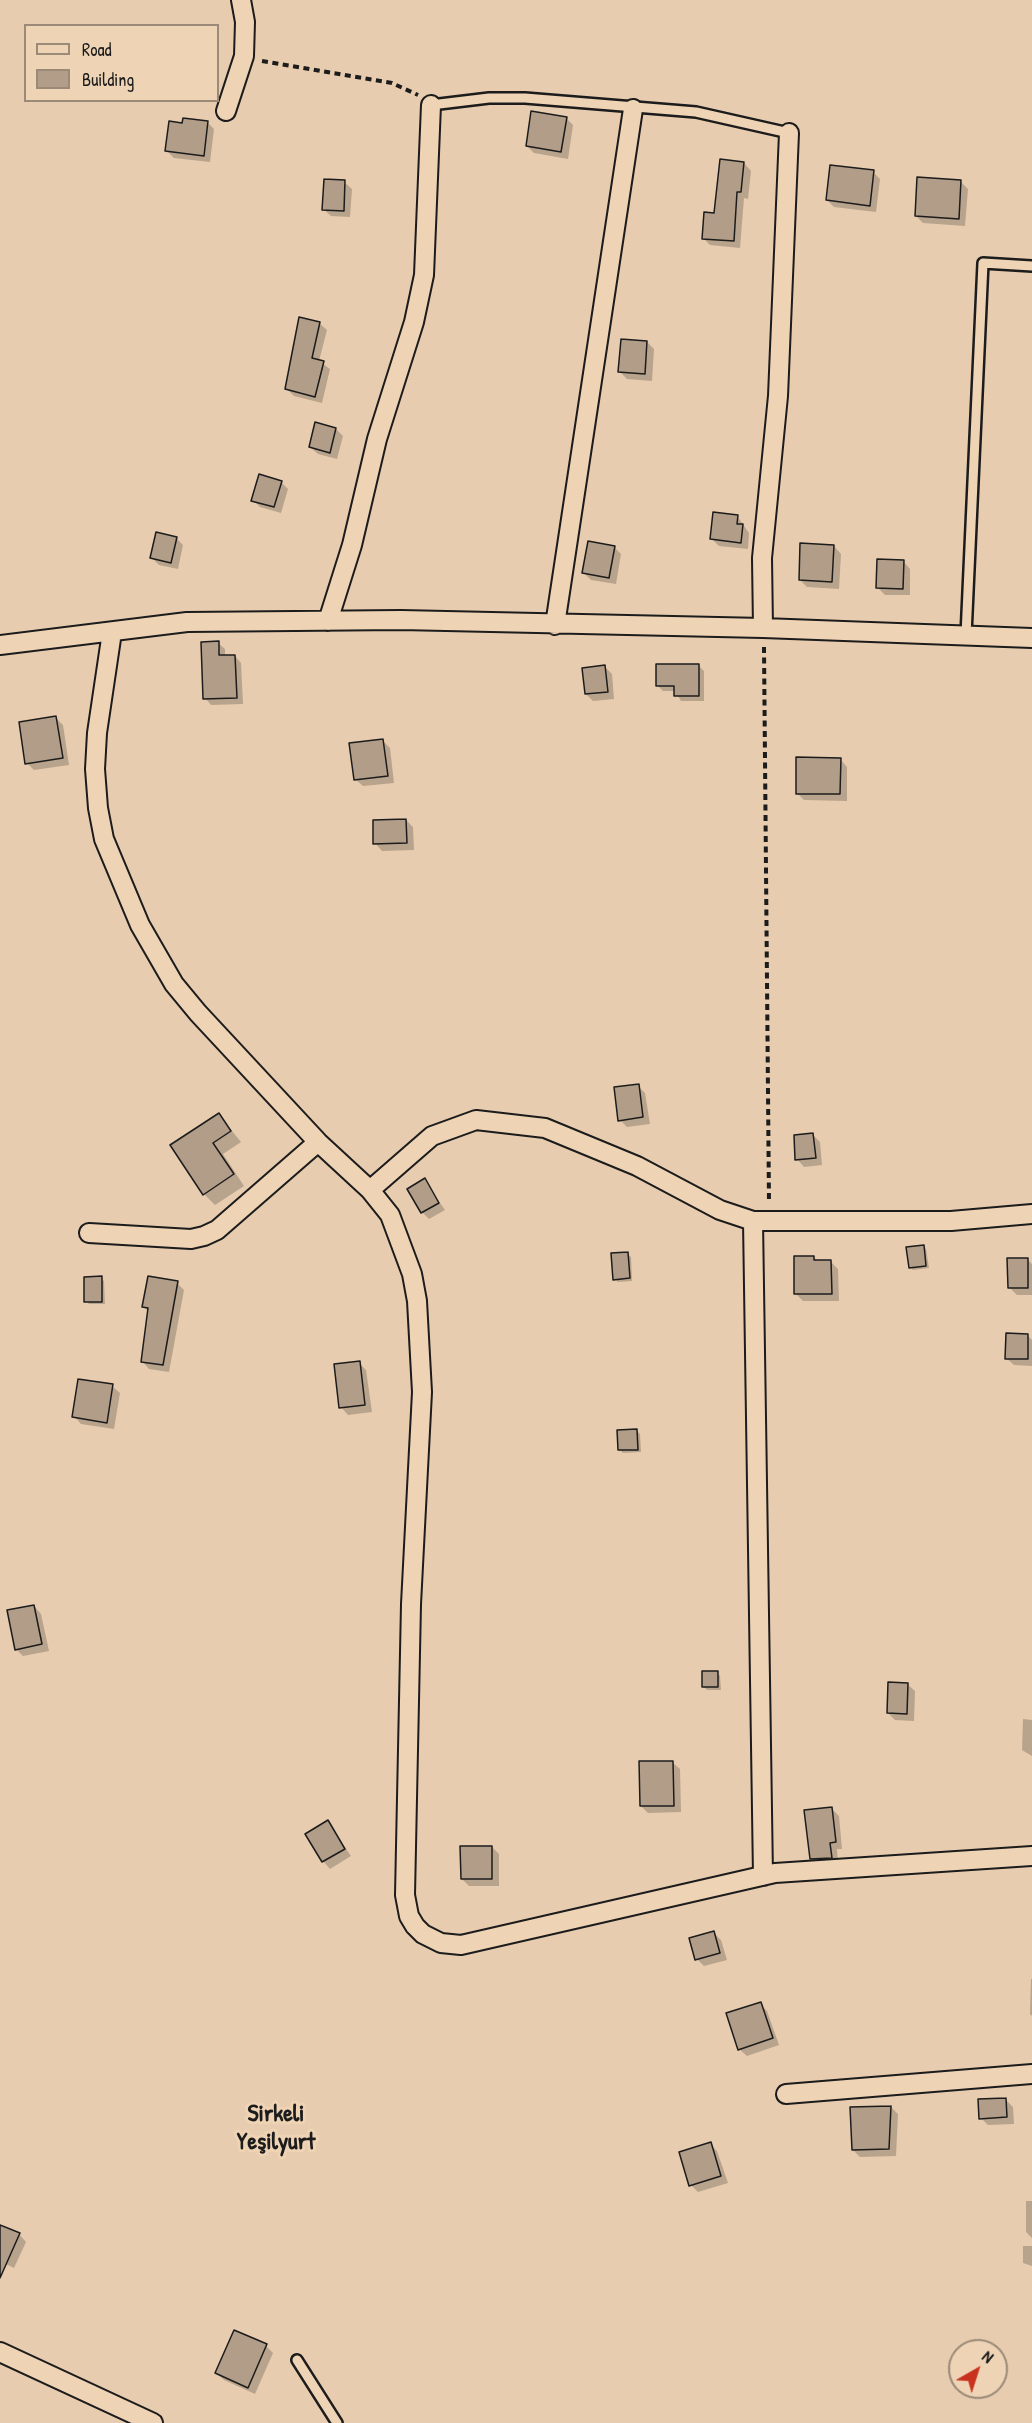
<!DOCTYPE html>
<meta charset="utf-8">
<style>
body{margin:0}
#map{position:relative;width:1032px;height:2423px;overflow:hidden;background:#e7ccaf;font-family:"Patrick Hand",sans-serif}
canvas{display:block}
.legend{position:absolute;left:24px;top:24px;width:195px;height:78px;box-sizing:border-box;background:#efd3b5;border:2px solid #9b8a78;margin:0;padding:8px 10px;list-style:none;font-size:18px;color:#1c1c1c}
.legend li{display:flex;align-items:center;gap:12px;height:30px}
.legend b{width:30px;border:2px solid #9b8a78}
.north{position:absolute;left:948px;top:2339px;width:60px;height:60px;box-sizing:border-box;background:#efd3b5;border:2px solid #9b8a78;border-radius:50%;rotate:39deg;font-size:16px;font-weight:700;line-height:24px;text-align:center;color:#1c1c1c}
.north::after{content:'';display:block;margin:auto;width:21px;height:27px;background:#c8321e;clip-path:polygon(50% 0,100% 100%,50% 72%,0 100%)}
</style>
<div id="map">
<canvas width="1032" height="2423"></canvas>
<ul class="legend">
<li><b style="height:8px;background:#efd3b5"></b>Road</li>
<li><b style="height:16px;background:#b19d88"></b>Building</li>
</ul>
<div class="north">N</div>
</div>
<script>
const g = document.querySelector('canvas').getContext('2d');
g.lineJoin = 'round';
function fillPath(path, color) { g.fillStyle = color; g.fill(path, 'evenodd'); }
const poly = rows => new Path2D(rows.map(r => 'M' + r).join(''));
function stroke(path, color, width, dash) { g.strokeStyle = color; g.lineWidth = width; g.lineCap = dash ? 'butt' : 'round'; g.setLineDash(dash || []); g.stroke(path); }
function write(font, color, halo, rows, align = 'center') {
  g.font = font + ' "Patrick Hand",sans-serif'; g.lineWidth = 6; g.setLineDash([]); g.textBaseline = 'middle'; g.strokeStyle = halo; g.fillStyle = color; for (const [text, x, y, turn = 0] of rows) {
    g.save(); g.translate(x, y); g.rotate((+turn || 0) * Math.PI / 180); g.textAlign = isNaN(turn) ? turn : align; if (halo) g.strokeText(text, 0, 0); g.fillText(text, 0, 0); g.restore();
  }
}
const shadow = poly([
 [566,118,573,125,568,159,534,153,527,146],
 [207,122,214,129,210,162,174,158,167,151,184,125],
 [744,163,751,171,748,199,744,198,740,248,710,245,703,238],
 [873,172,880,179,876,212,834,207,827,200],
 [344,182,352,189,350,217,331,216,323,209],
 [961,182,968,189,965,226,923,223,916,216],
 [319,323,327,330,319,361,330,369,322,403,294,396,287,389],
 [647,342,654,349,652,381,627,379,620,372],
 [336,429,343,436,337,459,318,454,310,447],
 [281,482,288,489,281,513,260,507,253,500],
 [737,516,749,533,748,549,719,546,712,539],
 [176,538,183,545,178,569,159,565,152,558],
 [834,546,841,554,839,589,807,587,800,580],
 [614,547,621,554,616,584,591,580,584,573],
 [903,561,910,569,910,595,885,595,877,587],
 [218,643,225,649,225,657,235,656,241,663,243,704,211,705,205,698],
 [698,665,704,671,704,701,681,701,675,691,663,691,657,685],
 [605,667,612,674,614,699,593,701,586,694],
 [56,718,63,725,69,765,34,770,27,763],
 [383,741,390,748,394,783,363,786,355,779],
 [840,759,847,767,847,801,804,800,797,793],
 [406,820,413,827,414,850,382,851,375,843],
 [638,1086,645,1093,650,1124,627,1127,620,1120],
 [219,1115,241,1142,223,1154,244,1186,215,1205,204,1194,172,1146],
 [813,1135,820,1142,822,1165,804,1167,797,1159],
 [424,1180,445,1210,429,1219,422,1212],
 [923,1246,926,1249,929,1268,913,1270,910,1267],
 [627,1254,631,1257,632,1281,618,1282,615,1279],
 [814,1257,818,1262,831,1262,838,1269,839,1301,803,1301,796,1294],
 [1027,1259,1032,1264,1032,1295,1017,1295,1010,1288],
 [101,1278,104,1281,105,1304,89,1304,86,1301],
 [177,1283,184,1290,169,1372,149,1369,142,1361,149,1312,144,1307],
 [1028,1336,1032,1340,1032,1366,1014,1365,1006,1358],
 [359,1363,366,1370,372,1412,348,1415,341,1407],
 [112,1386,120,1393,114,1429,81,1424,74,1416],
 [637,1431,640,1434,641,1452,623,1453,620,1450],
 [34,1606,41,1614,49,1651,23,1656,16,1649],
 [717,1672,720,1676,721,1690,707,1690,704,1687],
 [907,1684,915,1691,914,1721,895,1720,888,1713],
 [1023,1719,1032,1720,1032,1756,1022,1750],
 [672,1762,680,1769,681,1812,648,1813,641,1806],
 [832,1809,839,1816,842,1849,837,1849,838,1865,818,1866,811,1859],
 [327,1822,351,1856,330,1869,323,1861],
 [492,1847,499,1854,499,1886,469,1886,462,1879],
 [714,1933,721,1940,727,1960,704,1966,697,1959],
 [1031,1979,1032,1979,1032,2016,1030,2014],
 [760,2004,767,2011,779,2045,747,2056,739,2049],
 [1006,2100,1013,2107,1014,2124,988,2125,981,2118],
 [891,2107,898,2114,896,2156,860,2157,853,2150],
 [710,2144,717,2151,728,2183,698,2192,691,2185],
 [1026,2201,1032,2201,1032,2238,1026,2232],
 [0,2226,19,2234,26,2242,14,2268,0,2261],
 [1023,2246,1032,2246,1032,2266,1023,2263],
 [266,2346,273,2353,255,2394,224,2380,216,2373]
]);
const building = poly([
 [531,111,567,117,561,152,526,146,531,111],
 [183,118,208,121,204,156,165,151,169,121,182,123,183,118],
 [720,159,744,162,741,192,737,192,734,241,702,239,704,212,714,213,720,159],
 [830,165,874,170,870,206,826,200,830,165],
 [917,177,961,180,959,219,915,216,917,177],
 [324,179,345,180,344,211,322,210,324,179],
 [299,317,320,322,312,358,324,361,315,397,285,389,299,317],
 [621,339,647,341,645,374,618,372,621,339],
 [315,422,336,428,330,453,309,447,315,422],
 [259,474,282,481,274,507,251,501,259,474],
 [713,512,738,515,737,524,743,524,741,543,710,539,713,512],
 [156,532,177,537,171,563,150,558,156,532],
 [588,541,615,546,609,578,582,573,588,541],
 [800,543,834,545,832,582,799,580,800,543],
 [877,559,904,560,903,589,876,588,877,559],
 [219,641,219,655,235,655,237,698,203,699,201,642,219,641],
 [656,664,699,664,699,696,674,696,674,686,656,686,656,664],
 [605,665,608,692,585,694,582,668,605,665],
 [56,716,63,758,25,764,19,722,56,716],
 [383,739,388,776,354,780,349,743,383,739],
 [796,757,841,758,840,794,796,794,796,757],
 [406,819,407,843,373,844,373,820,406,819],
 [639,1084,643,1117,618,1121,614,1087,639,1084],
 [219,1113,231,1131,213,1143,234,1174,203,1195,170,1145,219,1113],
 [813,1133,816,1158,795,1160,794,1135,813,1133],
 [425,1178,439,1203,421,1213,407,1189,425,1178],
 [924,1245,926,1266,909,1268,906,1247,924,1245],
 [628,1252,630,1278,613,1280,611,1253,628,1252],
 [794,1256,814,1256,814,1260,831,1260,832,1294,794,1294,794,1256],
 [1007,1258,1028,1258,1028,1288,1008,1288,1007,1258],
 [102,1276,102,1302,84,1302,84,1277,102,1276],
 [148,1276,178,1281,163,1365,141,1362,148,1308,142,1307,148,1276],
 [1006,1333,1028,1334,1028,1359,1005,1359,1006,1333],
 [360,1361,365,1405,339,1408,334,1364,360,1361],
 [78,1379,113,1384,107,1423,72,1417,78,1379],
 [637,1429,638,1450,618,1450,617,1430,637,1429],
 [34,1605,42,1644,15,1650,7,1610,34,1605],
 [702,1671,718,1671,718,1687,702,1687,702,1671],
 [888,1682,908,1683,907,1714,887,1713,888,1682],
 [639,1761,673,1761,674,1806,640,1806,639,1761],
 [832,1807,836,1842,830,1843,832,1858,810,1859,804,1810,832,1807],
 [328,1820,345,1849,322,1862,305,1834,328,1820],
 [460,1846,492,1846,492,1879,461,1879,460,1846],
 [714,1931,720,1953,695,1960,689,1938,714,1931],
 [761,2002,773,2038,738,2050,726,2013,761,2002],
 [1006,2098,1007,2117,979,2119,978,2099,1006,2098],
 [891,2106,889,2149,852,2150,850,2107,891,2106],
 [711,2142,721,2176,689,2186,679,2152,711,2142],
 [0,2225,20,2233,0,2278,0,2225],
 [234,2330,267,2344,248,2388,215,2373,234,2330]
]);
const path = poly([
 [262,61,392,83,418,95],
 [764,647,769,1203]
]);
const lane = poly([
 [431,105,489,98,525,98,696,112,789,133],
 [966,635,983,263,1032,266],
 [297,2360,337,2423]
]);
const street = poly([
 [226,111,244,56,245,22,241,0],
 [328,621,352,545,377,439,414,322,424,275,431,105],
 [555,625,633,109],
 [763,628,762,558,778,396,789,133],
 [112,632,97,733,95,769,98,808,104,839,140,925,174,984,198,1013,318,1142,370,1190,390,1215,412,1274,417,1301,422,1392,411,1604,405,1895,409,1916,415,1926,423,1934,441,1943,461,1945,775,1873,1032,1856],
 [0,645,187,622,401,620,763,628,1032,638],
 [370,1190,432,1136,476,1120,545,1128,637,1166,720,1210,753,1221,951,1221,1032,1214],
 [753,1221,763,1876],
 [89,1233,191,1239,204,1236,217,1230,318,1142],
 [786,2094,1032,2074],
 [0,2352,153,2423]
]);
const districtNames = [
 ["Sirkeli",276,2115],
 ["Yeşilyurt",276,2143]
];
fillPath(shadow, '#0003');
fillPath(building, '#b19d88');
stroke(building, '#1c1c1c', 1.5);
stroke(lane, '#1c1c1c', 14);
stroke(street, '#1c1c1c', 22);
stroke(path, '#1c1c1c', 4, [6, 4.5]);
stroke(lane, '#efd3b5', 9);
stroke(street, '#efd3b5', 18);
write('bold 24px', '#1c1c1c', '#efd3b5', districtNames);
</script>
